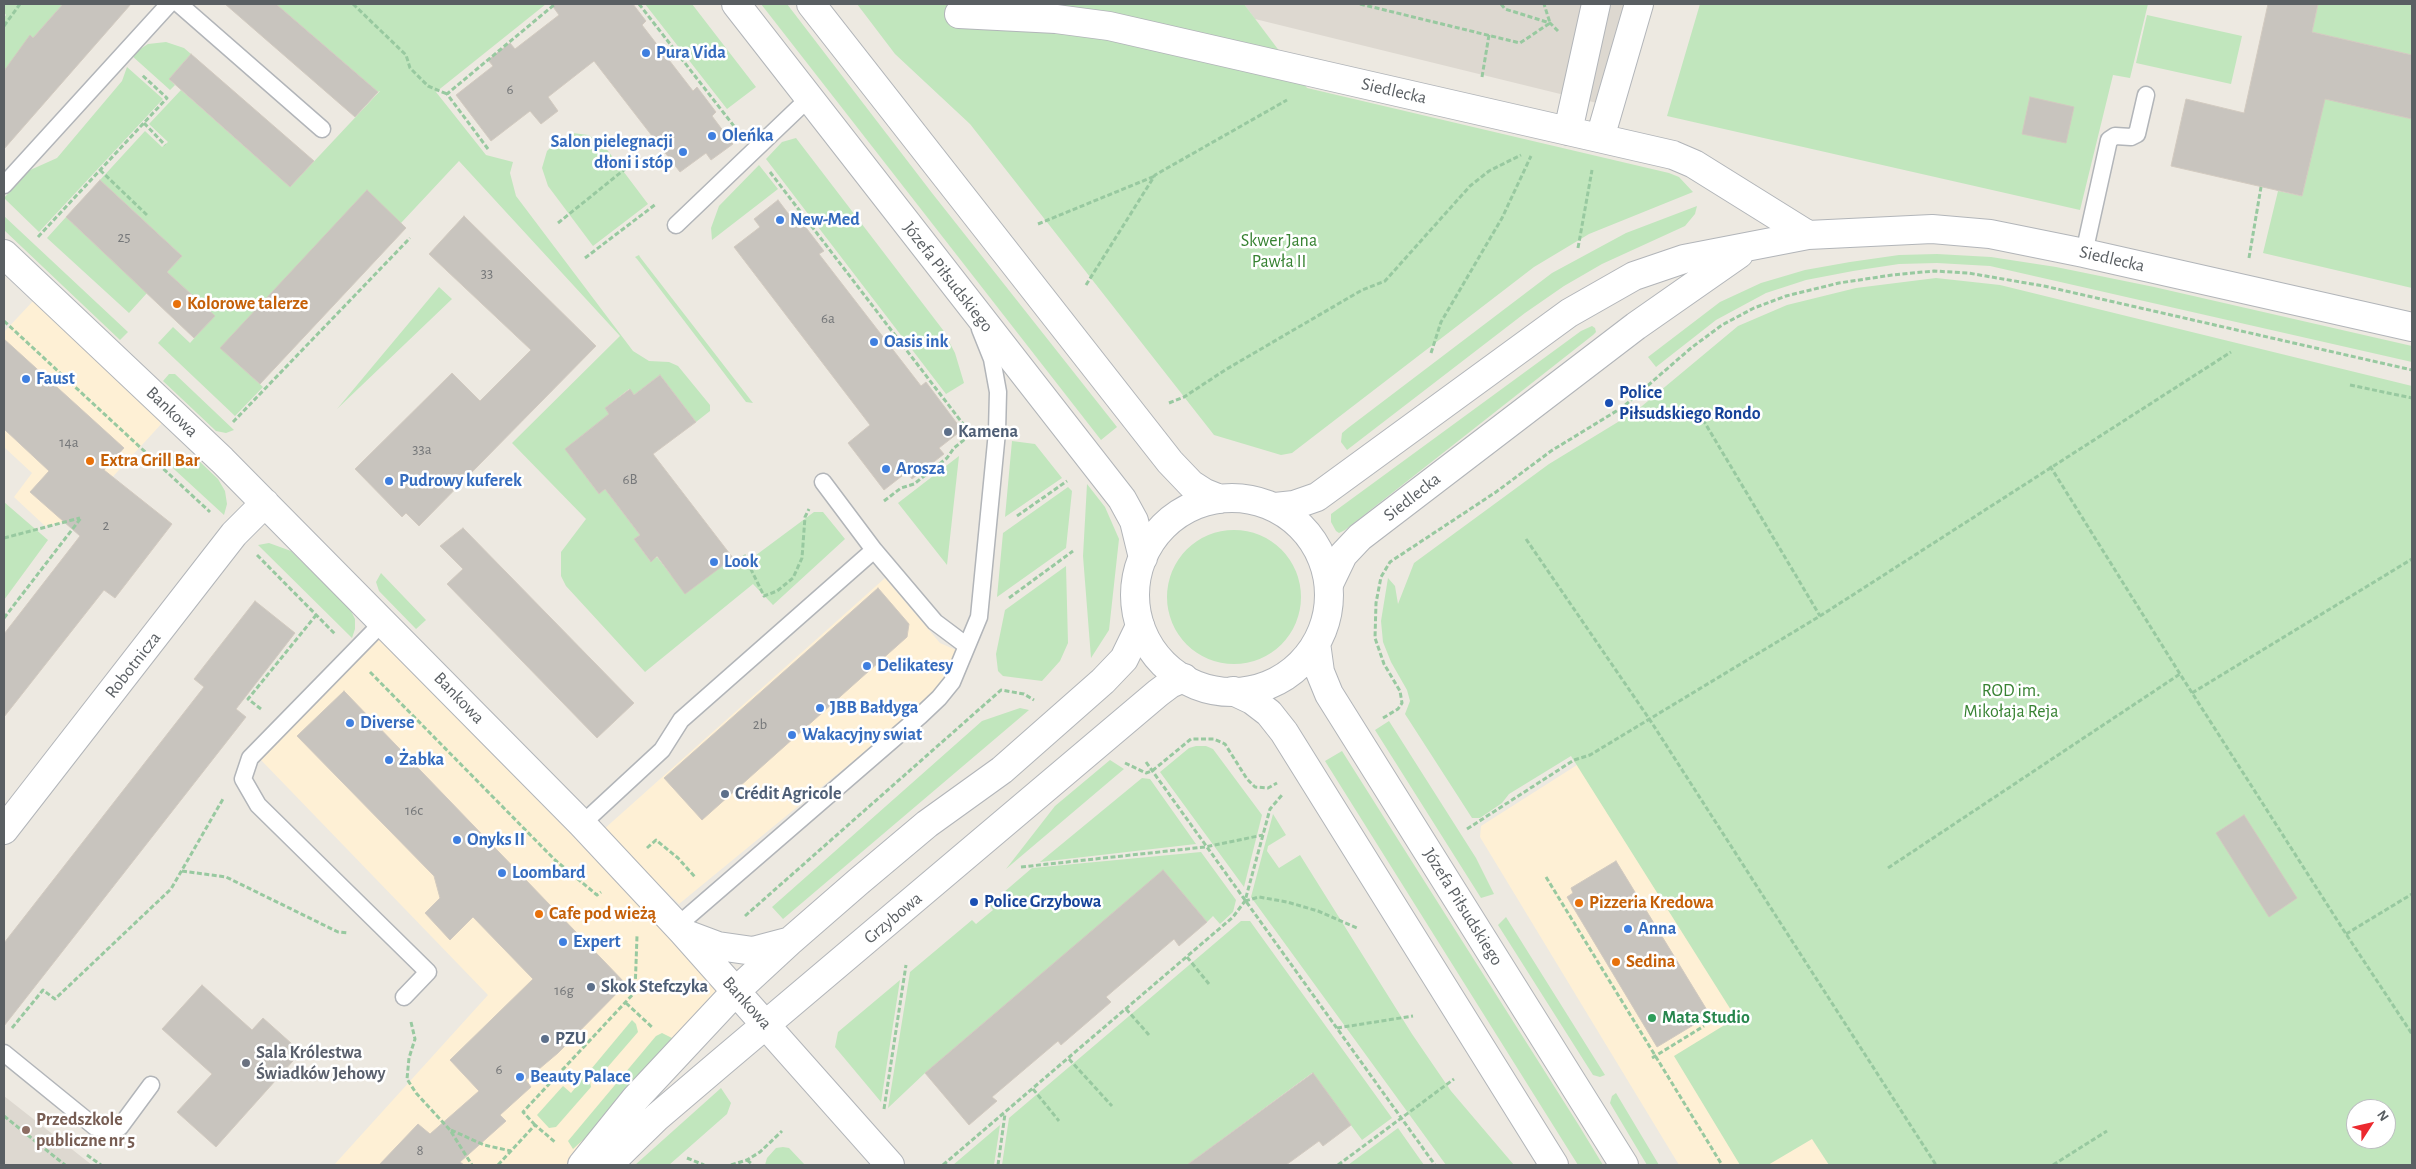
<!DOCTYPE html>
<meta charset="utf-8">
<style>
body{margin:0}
#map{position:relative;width:2416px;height:1169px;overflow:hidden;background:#ede9e1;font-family:"Alegreya Sans",sans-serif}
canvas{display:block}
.frame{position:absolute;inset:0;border:5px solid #5a5f63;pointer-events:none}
.north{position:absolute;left:2346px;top:1099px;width:50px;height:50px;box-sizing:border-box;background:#fff;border:1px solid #bdbfc1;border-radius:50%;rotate:55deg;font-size:14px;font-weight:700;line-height:20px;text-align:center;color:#5a5f63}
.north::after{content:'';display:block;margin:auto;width:18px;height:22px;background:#ec292f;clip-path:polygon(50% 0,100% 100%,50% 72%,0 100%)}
</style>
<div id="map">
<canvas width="2416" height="1169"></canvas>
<div class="frame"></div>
<div class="north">N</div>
</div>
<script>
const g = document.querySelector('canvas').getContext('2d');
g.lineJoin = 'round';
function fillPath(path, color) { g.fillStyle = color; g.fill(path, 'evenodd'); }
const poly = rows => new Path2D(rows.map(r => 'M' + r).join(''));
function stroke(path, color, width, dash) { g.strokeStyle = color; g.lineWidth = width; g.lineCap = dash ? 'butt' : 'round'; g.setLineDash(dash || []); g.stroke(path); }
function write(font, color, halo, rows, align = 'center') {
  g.font = font + ' "Alegreya Sans",sans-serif'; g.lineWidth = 5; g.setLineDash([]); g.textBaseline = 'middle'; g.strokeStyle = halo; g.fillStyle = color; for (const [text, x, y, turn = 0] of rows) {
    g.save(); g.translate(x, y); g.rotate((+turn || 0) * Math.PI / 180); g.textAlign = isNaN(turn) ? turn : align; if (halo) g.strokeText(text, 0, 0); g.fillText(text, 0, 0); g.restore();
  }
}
const commercial = poly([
 [34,300,164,421,73,520,45,526,14,497,32,473,4,447,4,332],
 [885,578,940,643,956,650,941,689,679,904,603,830],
 [378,638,572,835,717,989,568,1165,334,1165,488,995,260,759],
 [1577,765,1591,785,1829,1165,1679,1165,1480,837,1481,826]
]);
const education = poly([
 [1244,4,1626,4,1597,103,1255,19],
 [4,1096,92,1165,4,1165]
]);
const green = poly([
 [4,4,63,4,4,71,4,18,6,15,4,12],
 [276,4,546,4,436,92,486,155,513,162,510,173,516,196,633,351,649,361,669,362,678,366,710,405,710,411,696,422,660,375,634,395,629,389,605,408,610,414,574,442,590,462,581,470,599,494,605,489,640,535,634,539,650,561,657,557,671,575,733,558,740,567,814,512,823,512,845,539,773,605,753,584,645,672,566,586,561,576,561,552,586,519,512,443,620,336,459,161,401,223,221,348,263,387,235,416,158,343,173,327,190,343,214,316,167,272,182,256,100,180,145,131,162,147,168,142,149,124,181,90,290,187,380,91,378,92],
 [645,4,692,4,756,87,727,109],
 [761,4,787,4,932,193,1117,427,1101,440],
 [857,4,1244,4,1307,88,1669,173,1679,177,1693,192,1589,234,1534,267,1292,453,1281,455,1214,435,970,124,895,54],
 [1700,4,2148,4,2130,78,2113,75,2080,210,1667,116],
 [2318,4,2412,4,2412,55,2312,32],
 [2147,15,2242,36,2231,84,2136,63],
 [166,42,184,48,191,54,169,79,175,85,170,90,131,55,148,44],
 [127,67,163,99,39,232,4,198,28,171,57,158,122,81],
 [2297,92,2412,119,2412,288,2263,253,2278,191,2302,196,2317,130],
 [573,133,588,135,602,143,648,204,593,246,548,186,542,168,547,151,558,140],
 [796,138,943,330,955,353,964,383,946,394,766,159,782,142],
 [759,165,778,189,712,240,711,228,719,206],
 [1697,206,1695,214,1685,226,1602,264,1564,286,1525,313,1347,450,1341,442,1342,433,1348,428,1552,273,1626,233],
 [4,216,128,332,120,340,4,230],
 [66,217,147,293,129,313,47,238],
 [1937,254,1991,257,2056,267,2154,287,2412,346,2412,362,1990,266,1937,263,1899,264,1853,271,1806,280,1766,293,1716,320,1656,367,1648,357,1720,302,1761,283,1805,270,1850,262,1899,255],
 [639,255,640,257,753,403,746,402,637,259,635,257],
 [1936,278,2000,285,2412,386,2412,1165,1829,1165,1812,1139,1768,1165,1740,1165,1674,1056,1736,1018,1571,756,1509,794,1502,803,1480,818,1472,818,1405,714,1410,701,1407,690,1391,662,1383,642,1381,621,1388,578,1395,586,1398,604,1414,563,1549,464,1636,411,1738,326,1787,305,1856,288],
 [2356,1109,2386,1109,2386,1139,2356,1139],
 [439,287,452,299,337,409],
 [1592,326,1595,328,1596,332,1593,335,1345,530,1339,533,1336,531,1331,522,1331,514,1581,331],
 [169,374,175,374,234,430,226,433,216,431,163,381],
 [1012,441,1035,444,1062,478,1005,517],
 [174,455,187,455,198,460,218,479,225,491,227,504,224,515,163,459],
 [959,456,947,565,898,503],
 [1087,484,1105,507,1119,539,1109,630,1091,658,1083,556],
 [1068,487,1072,491,1066,548,997,597,1003,533],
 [4,502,48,540,4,600],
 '1167 597a67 67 0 1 1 134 0a67 67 0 1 1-134 0Z',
 [269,543,291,551,350,609,355,619,355,629,352,638,258,545],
 [1066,566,1068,643,1060,661,1042,681,1003,676,998,671,996,654,1005,610],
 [381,573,426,620,416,629,379,591,376,582],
 [1020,708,1029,710,783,919,772,907,982,721],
 [1389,721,1476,858,1494,894,1481,898,1375,730],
 [1196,746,1206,746,1213,749,1262,815,1244,887,1160,772,1189,748],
 [1342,751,1578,1124,1603,1165,1578,1165,1325,761],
 [1110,760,1124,769,1006,869,1055,806],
 [1142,778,1150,779,1196,844,1040,862],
 [1273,814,1286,835,1268,846,1267,851,1279,868,1300,855,1412,1034,1451,1091,1514,1165,1446,1165,1251,897],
 [1201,852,1236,900,1233,912,1220,924,1213,916,1207,922,1163,871,925,1073,888,1108,910,972,972,920,976,924,993,910,989,905,1032,868],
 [1506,917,1605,1075,1600,1077,1593,1075,1498,925],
 [1241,921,1250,921,1392,1118,1362,1140,1312,1073,1187,1165,1002,1165,1009,1118],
 [900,980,881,1102,835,1047,838,1032],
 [632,1020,636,1024,638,1032,606,1069,597,1072,592,1068],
 [662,1033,674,1039,605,1120,573,1149,568,1141,656,1036],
 [585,1076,590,1081,591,1087,556,1127,549,1128,537,1115,563,1086,571,1093],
 [721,1088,731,1103,727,1114,669,1165,635,1165],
 [1616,1093,1659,1165,1647,1165,1610,1103,1612,1096],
 [1000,1125,994,1165,953,1165],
 [1398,1128,1424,1165,1348,1165],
 [783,1147,789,1148,805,1165,765,1165,767,1158,776,1148]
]);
const building = poly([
 [63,4,131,4,4,149,4,71,30,35,33,38,63,4],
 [225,4,276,4,378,92,355,117,225,4],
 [551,4,633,4,646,21,642,25,693,91,697,87,716,112,712,116,733,144,711,160,706,153,680,172,594,61,548,97,558,111,541,124,530,111,491,141,456,95,493,66,488,60,510,43,515,49,559,15,551,4],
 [2268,4,2318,4,2312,32,2412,55,2412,119,2325,99,2302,196,2171,166,2186,99,2244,113,2268,4],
 [191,54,314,161,290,187,169,79,191,54],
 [2030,97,2074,107,2066,143,2022,134,2030,97],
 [100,180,182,256,167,272,215,316,194,338,66,217,100,180],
 [367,190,406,228,260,384,220,348,367,190],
 [778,200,800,229,804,225,824,251,819,254,921,386,926,382,962,430,939,448,944,454,912,479,907,472,884,490,848,443,870,425,734,247,760,227,754,219,778,200],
 [464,216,596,346,419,526,406,513,402,517,355,469,452,373,480,401,531,350,429,254,464,216],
 [4,339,124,448,104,470,172,524,115,598,104,590,4,717,4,634,80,536,30,492,49,471,4,429,4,339],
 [660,375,696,422,653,454,733,558,685,594,657,556,651,562,634,539,640,535,605,489,599,494,565,449,609,414,605,408,630,389,634,395,660,375],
 [463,528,634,703,597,738,447,584,463,569,440,546,463,528],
 [878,588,909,624,907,637,702,820,664,778,878,588],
 [255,601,295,633,236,709,246,717,4,1026,4,943,204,687,194,679,255,601],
 [344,691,626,984,558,1053,526,1080,531,1087,500,1115,506,1121,460,1162,464,1165,379,1165,418,1124,430,1134,479,1091,450,1060,533,979,473,917,450,940,425,913,440,898,434,876,297,736,344,691],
 [2244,815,2297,898,2269,917,2216,833,2244,815],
 [1616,861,1710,1015,1657,1047,1567,897,1573,893,1571,888,1616,861],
 [1163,870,1207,922,1179,946,1174,939,1106,997,1111,1002,1061,1045,1058,1041,992,1097,997,1101,969,1125,925,1073,1163,870],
 [202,985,252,1030,263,1018,301,1052,216,1147,177,1112,212,1074,162,1029,202,985],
 [1313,1073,1351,1125,1323,1146,1319,1141,1286,1165,1187,1165,1313,1073]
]);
const path = poly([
 [353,4,406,55,410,68,428,86,447,94],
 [639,4,737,130],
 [1360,4,1520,43,1550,23,1544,4],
 [1501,4,1505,9,1550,23,1558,31],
 [4,26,20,4],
 [1482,77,1489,35],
 [144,123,165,145],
 [488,149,447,94,555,4],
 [100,170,148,216],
 [770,172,970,433],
 [558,223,630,165],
 [1038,224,1155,176],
 [38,237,167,98,142,75],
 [1578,248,1592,170],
 [585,258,656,204],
 [2249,258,2261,187],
 [1086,285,1155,175,1287,100],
 [4,321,210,512],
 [1431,353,1441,322,1502,218,1531,156],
 [2350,385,2412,398],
 [1169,403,1184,397,1225,370,1362,290,1385,281,1470,186,1489,171,1521,155],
 [1699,413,1820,616],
 [233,422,410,238],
 [2050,466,2180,674,2346,934,2412,1034],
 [884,501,901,488,914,484,947,458,954,448,970,435],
 [1017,516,1067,481],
 [4,538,80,518],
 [1526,539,1650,720,1936,1165],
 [257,555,335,634],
 [744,555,764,596,777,591,793,578,802,558,805,517,809,509],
 [1009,598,1073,551],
 [4,618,81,518],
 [370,672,555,860,597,895,601,892],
 [2192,693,2412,559],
 [261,709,248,699,317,614],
 [1383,718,1398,709,1402,703,1400,691,1384,664,1375,638,1376,603,1381,577,1390,562,1496,492,1551,451,1623,407,1691,348,1722,325,1754,308,1786,296,1839,283,1892,275,1934,271,1968,273,2044,286,2412,370],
 [1146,762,1435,1165],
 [1125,763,1146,773,1152,771,1191,739,1214,739,1225,744,1247,779,1255,787,1268,788,1277,783],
 [1467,829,1574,760,1590,755,1820,616,2231,352],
 [647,848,656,840,678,858,695,877],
 [1021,867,1205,847,1263,835],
 [1888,868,2180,674],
 [182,871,226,877,338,932,348,933],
 [1546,877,1722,1165],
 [1245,901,1259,897,1287,902,1318,911,1357,928],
 [745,916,1001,690,1024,694,1034,700],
 [2346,934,2412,894],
 [1187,957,1209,984],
 [626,1003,653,1028],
 [1126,1009,1149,1035],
 [411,1022,415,1039,409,1058,407,1079,416,1093,450,1130,472,1165],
 [12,1028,43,990,55,999,171,889,223,799],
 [1337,1028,1413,1016],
 [1652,1058,1704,1026],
 [1069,1059,1112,1106],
 [1033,1089,1059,1121],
 [884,1109,906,965],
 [4,1116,65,1165],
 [535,1125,523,1112,635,992,637,936],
 [451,1130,484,1145,511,1151],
 [87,1155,101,1165],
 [687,1158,704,1165],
 [747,1160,753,1165],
 [498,1165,535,1125,555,1142],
 [731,1165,747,1160,760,1152,782,1131],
 [943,1165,1233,917,1245,901,1270,809,1282,795],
 [998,1165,1005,1114],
 [1338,1165,1454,1079],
 [2053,1165,2107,1131]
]);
const service = poly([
 [179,4,322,129],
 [4,185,169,4],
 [676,225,809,98],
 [2084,253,2109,140,2115,136,2131,137,2137,134,2146,95],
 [823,482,874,550],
 [384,621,250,758,243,779,258,805,428,972,404,997],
 [582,824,662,750,681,720,874,550,935,622,967,646],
 [677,926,920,716,939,698,952,682,979,617,997,432,998,392,992,359,980,329],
 [4,1053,95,1127,112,1131,120,1127,151,1085]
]);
const minor = poly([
 [959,14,1056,19,1109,26,1673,155,1694,164,1808,235],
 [1568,131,1596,4],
 [1600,138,1639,4],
 [4,254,222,460,582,824,683,932,890,1165],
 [1275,507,1294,505,1317,497,1569,313,1634,276,1684,259,1808,235,1932,229,1990,234,2084,253,2412,327],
 [1329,584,1343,555,1360,537,1636,326,1739,254],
 [4,830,234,534,265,503],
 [686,934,718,946,753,951,787,942],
 [582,1165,636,1098,736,991,789,942,858,882,927,824,1002,770,1103,681,1124,659,1140,626],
 [608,1165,657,1117,718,1065,1158,693,1170,684,1184,678]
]);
const tertiary = poly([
 [736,4,1122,499,1134,521,1143,558],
 [811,4,1170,462,1191,484,1205,493,1220,499],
 '1135 595a97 97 0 1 1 194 0a97 97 0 1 1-194 0Z',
 [1316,643,1320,672,1329,694,1624,1165],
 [1233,691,1252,700,1269,713,1284,732,1554,1165]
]);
const markers = [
 [646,53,5,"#3f7fe0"],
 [712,136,5,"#3f7fe0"],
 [683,152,5,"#3f7fe0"],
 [780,220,5,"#3f7fe0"],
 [177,304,5,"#e8710a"],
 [874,342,5,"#3f7fe0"],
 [26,379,5,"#3f7fe0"],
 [1609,403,5,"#1a4fb4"],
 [948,432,5,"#5c6f8a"],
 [90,461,5,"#e8710a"],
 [886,469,5,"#3f7fe0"],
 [389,481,5,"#3f7fe0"],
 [714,562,5,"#3f7fe0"],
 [867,666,5,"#3f7fe0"],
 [820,708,5,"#3f7fe0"],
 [350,723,5,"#3f7fe0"],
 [792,735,5,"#3f7fe0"],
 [389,760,5,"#3f7fe0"],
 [725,794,5,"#5c6f8a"],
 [457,840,5,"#3f7fe0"],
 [502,873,5,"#3f7fe0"],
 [974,902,5,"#1a4fb4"],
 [1579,903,5,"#e8710a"],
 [539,914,5,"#e8710a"],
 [1628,929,5,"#3f7fe0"],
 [563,942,5,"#3f7fe0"],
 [1616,962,5,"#e8710a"],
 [591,987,5,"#5c6f8a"],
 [1652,1018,5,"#2e9e5b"],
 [545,1039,5,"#5c6f8a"],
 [246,1063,5,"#6b7280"],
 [520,1077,5,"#3f7fe0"],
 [26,1130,5,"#8d6e63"]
];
const numberNames = [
 ["6",510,89],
 ["25",124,237],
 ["33",487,273],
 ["6a",828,318],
 ["14a",69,442],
 ["33a",422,449],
 ["6B",630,479],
 ["2",106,525],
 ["2b",760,724],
 ["16c",414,810],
 ["16g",564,990],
 ["6",499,1069],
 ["8",420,1150]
];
const shopNames = [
 ["Pura Vida",656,53],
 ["Oleńka",722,136],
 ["Salon pielegnacji",673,142,"right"],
 ["dłoni i stóp",673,163,"right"],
 ["New-Med",790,220],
 ["Oasis ink",884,342],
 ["Faust",36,379],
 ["Arosza",896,469],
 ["Pudrowy kuferek",399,481],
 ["Look",724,562],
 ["Delikatesy",877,666],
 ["JBB Bałdyga",830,708],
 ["Diverse",360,723],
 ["Wakacyjny swiat",802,735],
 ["Żabka",399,760],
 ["Onyks II",467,840],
 ["Loombard",512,873],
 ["Anna",1638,929],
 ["Expert",573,942],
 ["Beauty Palace",530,1077]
];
const streetNames = [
 ["Siedlecka",1394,91,13],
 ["Siedlecka",2112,259,13],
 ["Józefa Piłsudskiego",948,277,52],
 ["Bankowa",172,412,44],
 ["Siedlecka",1412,497,-38],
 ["Robotnicza",133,665,-52],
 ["Bankowa",459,698,46],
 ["Józefa Piłsudskiego",1463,907,58],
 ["Grzybowa",893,918,-40],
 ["Bankowa",747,1003,48]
];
const parkNames = [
 ["Skwer Jana",1279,241],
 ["Pawła II",1279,262],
 ["ROD im.",2011,691],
 ["Mikołaja Reja",2011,712]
];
const foodNames = [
 ["Kolorowe talerze",187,304],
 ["Extra Grill Bar",100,461],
 ["Pizzeria Kredowa",1589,903],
 ["Cafe pod wieżą",549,914],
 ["Sedina",1626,962]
];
const transitNames = [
 ["Police",1619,393],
 ["Piłsudskiego Rondo",1619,414],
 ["Police Grzybowa",984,902]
];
const serviceNames = [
 ["Kamena",958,432],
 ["Crédit Agricole",735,794],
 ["Skok Stefczyka",601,987],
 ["PZU",555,1039]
];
const leisureNames = [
 ["Mata Studio",1662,1018]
];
const worshipNames = [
 ["Sala Królestwa",256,1053],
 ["Świadków Jehowy",256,1074]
];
const educationNames = [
 ["Przedszkole",36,1120],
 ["publiczne nr 5",36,1141]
];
fillPath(commercial, '#fef0d5');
fillPath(education, '#ddd8d0');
fillPath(green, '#c1e6bd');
fillPath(building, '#c8c4be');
stroke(building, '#d2cac0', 1);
stroke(service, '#b2b5b9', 19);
stroke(minor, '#b2b5b9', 30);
stroke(tertiary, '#b2b5b9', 30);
stroke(path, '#98c9a0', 3, [5, 2.5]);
stroke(service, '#fff', 16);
stroke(minor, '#fff', 28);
stroke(tertiary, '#fff', 28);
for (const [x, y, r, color] of markers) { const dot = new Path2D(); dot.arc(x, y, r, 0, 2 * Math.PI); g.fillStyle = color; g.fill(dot); stroke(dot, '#fff', 2); }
write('15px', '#76787a', null, numberNames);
write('bold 18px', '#366cbe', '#fff', shopNames, 'left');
write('18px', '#5a5f63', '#fff', streetNames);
write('18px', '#378232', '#fff', parkNames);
write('bold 18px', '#c56008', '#fff', foodNames, 'left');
write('bold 18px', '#164399', '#fff', transitNames, 'left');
write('bold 18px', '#4e5e75', '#fff', serviceNames, 'left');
write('bold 18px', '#27864d', '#fff', leisureNames, 'left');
write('bold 18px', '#5b616d', '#fff', worshipNames, 'left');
write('bold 18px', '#785e54', '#fff', educationNames, 'left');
</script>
